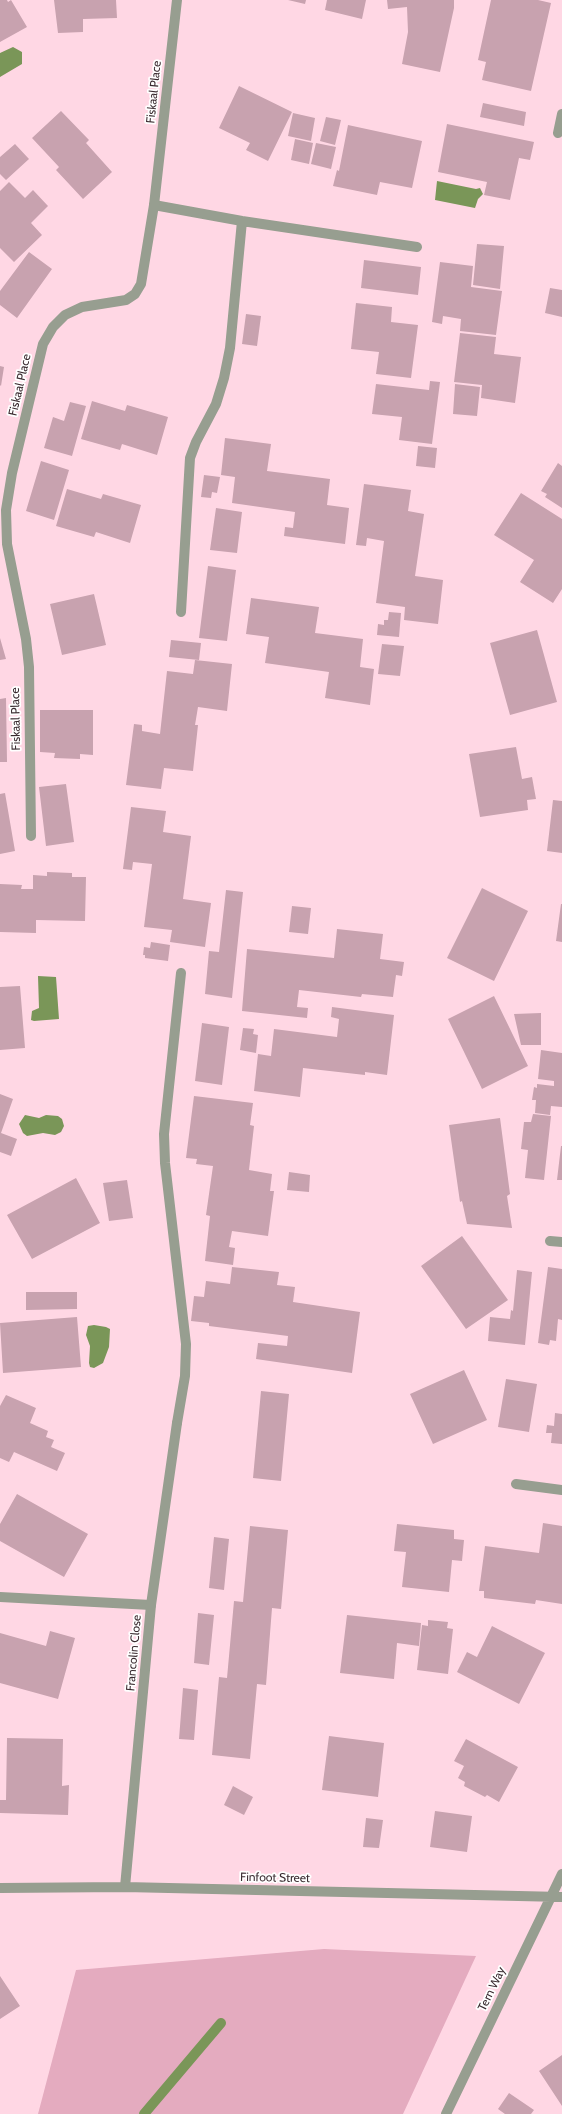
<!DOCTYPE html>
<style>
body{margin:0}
canvas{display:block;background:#ffd7e4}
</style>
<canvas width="562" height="2114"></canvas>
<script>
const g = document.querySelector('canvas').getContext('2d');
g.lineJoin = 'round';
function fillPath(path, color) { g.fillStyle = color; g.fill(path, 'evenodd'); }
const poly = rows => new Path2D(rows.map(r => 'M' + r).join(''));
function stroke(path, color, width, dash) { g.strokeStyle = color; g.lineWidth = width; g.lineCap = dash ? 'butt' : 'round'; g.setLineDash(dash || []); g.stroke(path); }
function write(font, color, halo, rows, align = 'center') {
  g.font = font + ' Cabin,sans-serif'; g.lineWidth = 3.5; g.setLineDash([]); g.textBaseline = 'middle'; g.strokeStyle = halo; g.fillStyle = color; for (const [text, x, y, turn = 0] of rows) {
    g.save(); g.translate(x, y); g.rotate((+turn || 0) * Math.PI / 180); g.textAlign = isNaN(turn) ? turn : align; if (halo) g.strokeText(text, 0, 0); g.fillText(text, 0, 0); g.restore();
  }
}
const green = poly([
 [324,1949,476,1956,403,2114,38,2114,76,1970]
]);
const water = poly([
 [13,47,22,52,22,64,0,77,0,53],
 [437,181,476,189,480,188,483,194,478,199,475,208,435,200],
 [38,976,56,977,59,1019,34,1021,31,1020,32,1011,39,1008],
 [25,1115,39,1118,46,1115,58,1116,62,1119,64,1126,61,1132,55,1135,43,1133,27,1136,23,1133,19,1124],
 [94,1325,106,1327,110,1329,109,1347,103,1363,94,1368,90,1367,89,1363,90,1346,86,1335,88,1326]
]);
const stream = poly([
 [144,2114,221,2023]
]);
const building = poly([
 [0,0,7,0,8,2,11,0,27,27,0,42],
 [54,0,116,0,117,18,83,19,83,32,58,33],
 [288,0,306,0,305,4],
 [327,0,366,0,362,19,325,10],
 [387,0,454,0,454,8,440,72,402,64,408,32,407,7,388,9],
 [491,0,538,0,551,3,531,91,482,80,486,62,478,60],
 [239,86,292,112,268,161,246,150,250,143,219,128],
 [483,103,526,112,524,126,480,117],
 [61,111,89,140,86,143,112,172,83,199,56,170,59,167,32,138],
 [293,113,315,118,311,141,288,136],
 [326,117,341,120,335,145,320,141],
 [447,124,534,142,530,160,519,158,510,200,484,195,487,182,438,172],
 [348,125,422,141,412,188,380,182,377,195,333,186,337,170,339,171],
 [295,139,313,143,309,164,291,160],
 [316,143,336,147,331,169,311,164],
 [15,144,29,159,6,180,0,174,0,157],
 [9,182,25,198,33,190,48,206,31,223,42,235,14,262,0,248,0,191],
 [477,244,504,246,500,289,473,285],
 [29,252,52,269,17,318,0,305,0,291],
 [364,260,421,267,418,295,361,288],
 [440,262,473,266,471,287,502,291,496,335,460,331,461,319,443,316,442,324,432,322],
 [550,288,562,290,562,317,545,313],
 [356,303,392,307,391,322,418,325,411,378,376,374,379,352,351,349],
 [246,314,261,316,257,346,242,344],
 [460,333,496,337,494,354,521,357,515,403,481,398,482,385,454,382],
 [0,366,4,367,1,386,0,385],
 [430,381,440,382,432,444,399,440,402,417,372,414,376,384,429,390],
 [455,384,480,387,477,416,453,414],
 [92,401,125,411,127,405,168,417,157,455,122,444,120,450,81,439],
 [70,402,86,406,72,456,44,448,53,417,64,421],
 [225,438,271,444,267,471,330,479,327,505,349,508,345,544,284,536,285,527,293,528,295,512,232,503,235,477,221,475],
 [418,446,437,448,435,468,416,466],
 [41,461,69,470,54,520,26,511],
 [558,463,562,466,562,508,545,497,547,494,541,491],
 [204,475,220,477,217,493,212,492,211,498,201,497],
 [364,484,411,490,408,511,424,514,415,576,443,580,438,624,404,620,405,607,376,603,384,541,367,538,366,546,356,545],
 [67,489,101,499,103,494,141,505,130,543,96,532,94,537,56,526],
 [521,493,562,519,562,589,553,603,520,582,534,560,494,535],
 [216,508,242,512,237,553,210,550],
 [208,566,236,570,227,641,199,638],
 [94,594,106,645,62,655,50,604],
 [251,598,319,607,315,633,363,639,360,667,374,669,370,705,325,698,329,672,265,663,269,637,246,634],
 [389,612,401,613,399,637,377,635,378,624,384,625,384,620,388,620],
 [537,630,557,702,510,715,490,643],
 [0,638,6,659,0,660],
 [171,640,201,643,199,660,169,657],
 [382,644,404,646,400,676,378,674],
 [195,660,232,664,227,711,198,707,195,725,198,725,193,771,164,768,161,789,126,785,134,724,142,725,142,731,160,734,167,671,193,674],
 [6,698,7,762,0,762,0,699],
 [40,710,93,710,93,755,80,754,80,759,54,758,55,753,40,752],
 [516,747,522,779,532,777,536,799,527,800,528,810,480,817,469,754],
 [66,784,74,842,46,846,39,787],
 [5,793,15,851,0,854,0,794],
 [553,800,562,801,562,853,547,851],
 [131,807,166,811,163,832,191,836,183,899,211,903,205,947,170,942,172,930,144,927,152,864,133,862,132,870,123,869],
 [47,872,72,873,72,877,86,877,85,921,36,920,36,933,0,932,0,884,22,885,21,889,33,889,33,875,47,876],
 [482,888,528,911,494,981,447,958],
 [226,890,243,892,232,998,205,994,209,951,219,952],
 [561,904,562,904,562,942,556,941],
 [292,906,311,908,308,934,289,932],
 [337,929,383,934,380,959,404,962,402,976,396,975,393,997,362,994,361,997,299,990,297,1007,308,1008,307,1018,242,1011,247,949,334,958],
 [151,942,170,945,168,961,145,958,145,955,143,955,144,947,150,948],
 [20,986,25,1048,0,1050,0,987],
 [494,996,528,1066,482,1089,448,1019],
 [332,1007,394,1015,387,1075,365,1072,365,1075,303,1068,300,1097,254,1091,258,1054,271,1056,274,1029,337,1037,339,1019,331,1017],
 [541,1013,541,1045,521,1045,514,1014],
 [202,1023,229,1027,222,1085,195,1081],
 [243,1028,254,1029,253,1034,258,1035,256,1053,240,1050],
 [541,1050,562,1053,562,1107,551,1106,550,1115,535,1113,536,1100,532,1100,534,1087,537,1088,537,1084,554,1086,554,1081,538,1079],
 [0,1094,13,1099,1,1133,17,1139,11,1156,0,1152],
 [194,1096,253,1103,250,1125,254,1126,249,1170,272,1174,270,1191,274,1191,268,1236,232,1231,229,1247,235,1248,233,1265,205,1261,210,1216,206,1215,213,1166,196,1164,197,1159,186,1158],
 [533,1114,551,1116,544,1180,525,1178,528,1150,521,1149,524,1122,531,1122],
 [500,1118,510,1194,507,1196,512,1228,467,1224,462,1201,460,1202,449,1125],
 [561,1146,562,1146,562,1180,557,1180],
 [289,1172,310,1175,309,1192,287,1190],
 [76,1178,100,1223,32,1259,7,1215],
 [127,1180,133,1218,109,1221,103,1183],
 [462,1236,508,1300,466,1329,421,1266],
 [232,1267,279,1272,277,1285,295,1287,293,1302,360,1312,352,1373,256,1359,258,1343,287,1346,288,1336,209,1326,209,1323,191,1321,194,1296,204,1297,206,1281,230,1284],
 [548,1267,562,1269,562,1320,558,1319,556,1341,550,1340,549,1345,538,1343],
 [517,1270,532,1272,525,1345,488,1341,490,1317,510,1319,511,1310,513,1311],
 [26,1292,77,1292,77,1309,26,1310],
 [77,1317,81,1367,3,1373,0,1323],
 [464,1370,487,1420,433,1444,410,1394],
 [506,1379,537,1384,529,1432,498,1427],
 [261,1391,289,1394,281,1481,253,1478],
 [6,1395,36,1408,30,1423,48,1431,46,1437,54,1440,51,1447,65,1453,57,1471,14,1452,9,1462,0,1458,0,1406],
 [555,1413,562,1414,562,1444,551,1443,552,1433,546,1433,547,1425,554,1426],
 [17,1494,88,1534,64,1577,0,1541,0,1524],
 [543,1523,562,1526,562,1604,536,1600,535,1604,484,1598,484,1591,479,1591,485,1546,539,1553],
 [397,1524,454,1530,454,1539,464,1540,462,1561,452,1560,449,1592,402,1587,406,1552,394,1551],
 [250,1526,288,1530,281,1609,272,1608,266,1685,257,1684,250,1759,212,1755,219,1677,227,1678,234,1601,243,1602],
 [214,1537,229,1539,224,1590,209,1588],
 [198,1613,214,1615,209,1665,194,1663],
 [347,1615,421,1623,419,1646,397,1643,394,1679,340,1673],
 [428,1620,448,1622,447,1628,453,1629,448,1674,417,1670,422,1625,428,1626],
 [492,1626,545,1653,519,1704,457,1672,467,1652,477,1657],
 [50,1631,75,1638,58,1699,0,1683,0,1633,46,1646],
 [183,1688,198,1690,194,1740,179,1739],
 [329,1736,384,1743,378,1797,322,1790],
 [7,1738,63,1739,62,1786,69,1785,68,1815,0,1813,0,1800,6,1800],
 [466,1739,518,1767,499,1802,487,1795,485,1797,464,1786,465,1782,458,1778,464,1766,454,1761],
 [233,1786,253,1797,244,1815,224,1805],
 [435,1811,472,1816,467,1852,430,1847],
 [366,1818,383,1820,379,1848,363,1847],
 [0,1976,20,2006,0,2019],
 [562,2055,562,2106,539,2071],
 [509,2093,534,2110,531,2114,505,2114,498,2109]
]);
const lane = poly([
 [154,205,242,221,417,247],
 [181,612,190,458,196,442,216,404,224,378,230,348,242,221],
 [550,1241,562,1242],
 [177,1423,185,1376,186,1344,165,1163,164,1134,181,973],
 [516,1484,562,1490],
 [0,1597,151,1605]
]);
const street = poly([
 [558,133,562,114],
 [31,836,29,667,26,639,7,544,6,510,12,473,43,344,53,327,65,315,82,307,126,300,135,294,141,284,154,205,177,0],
 [125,1887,151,1605,177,1423],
 [0,1888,125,1887,562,1897],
 [446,2114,562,1874]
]);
const streetNames = [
 ["Fiskaal Place",154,92,-84],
 ["Fiskaal Place",20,385,-77],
 ["Fiskaal Place",16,719,-91],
 ["Francolin Close",134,1653,-85],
 ["Finfoot Street",275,1878,1],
 ["Tern Way",492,1989,-64]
];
fillPath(green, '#e4abbf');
fillPath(water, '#7a9658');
stroke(stream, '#7a9658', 10);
fillPath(building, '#c8a2af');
stroke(lane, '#979e90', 10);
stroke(street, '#979e90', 10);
write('12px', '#3a2b30', '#fff', streetNames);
</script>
